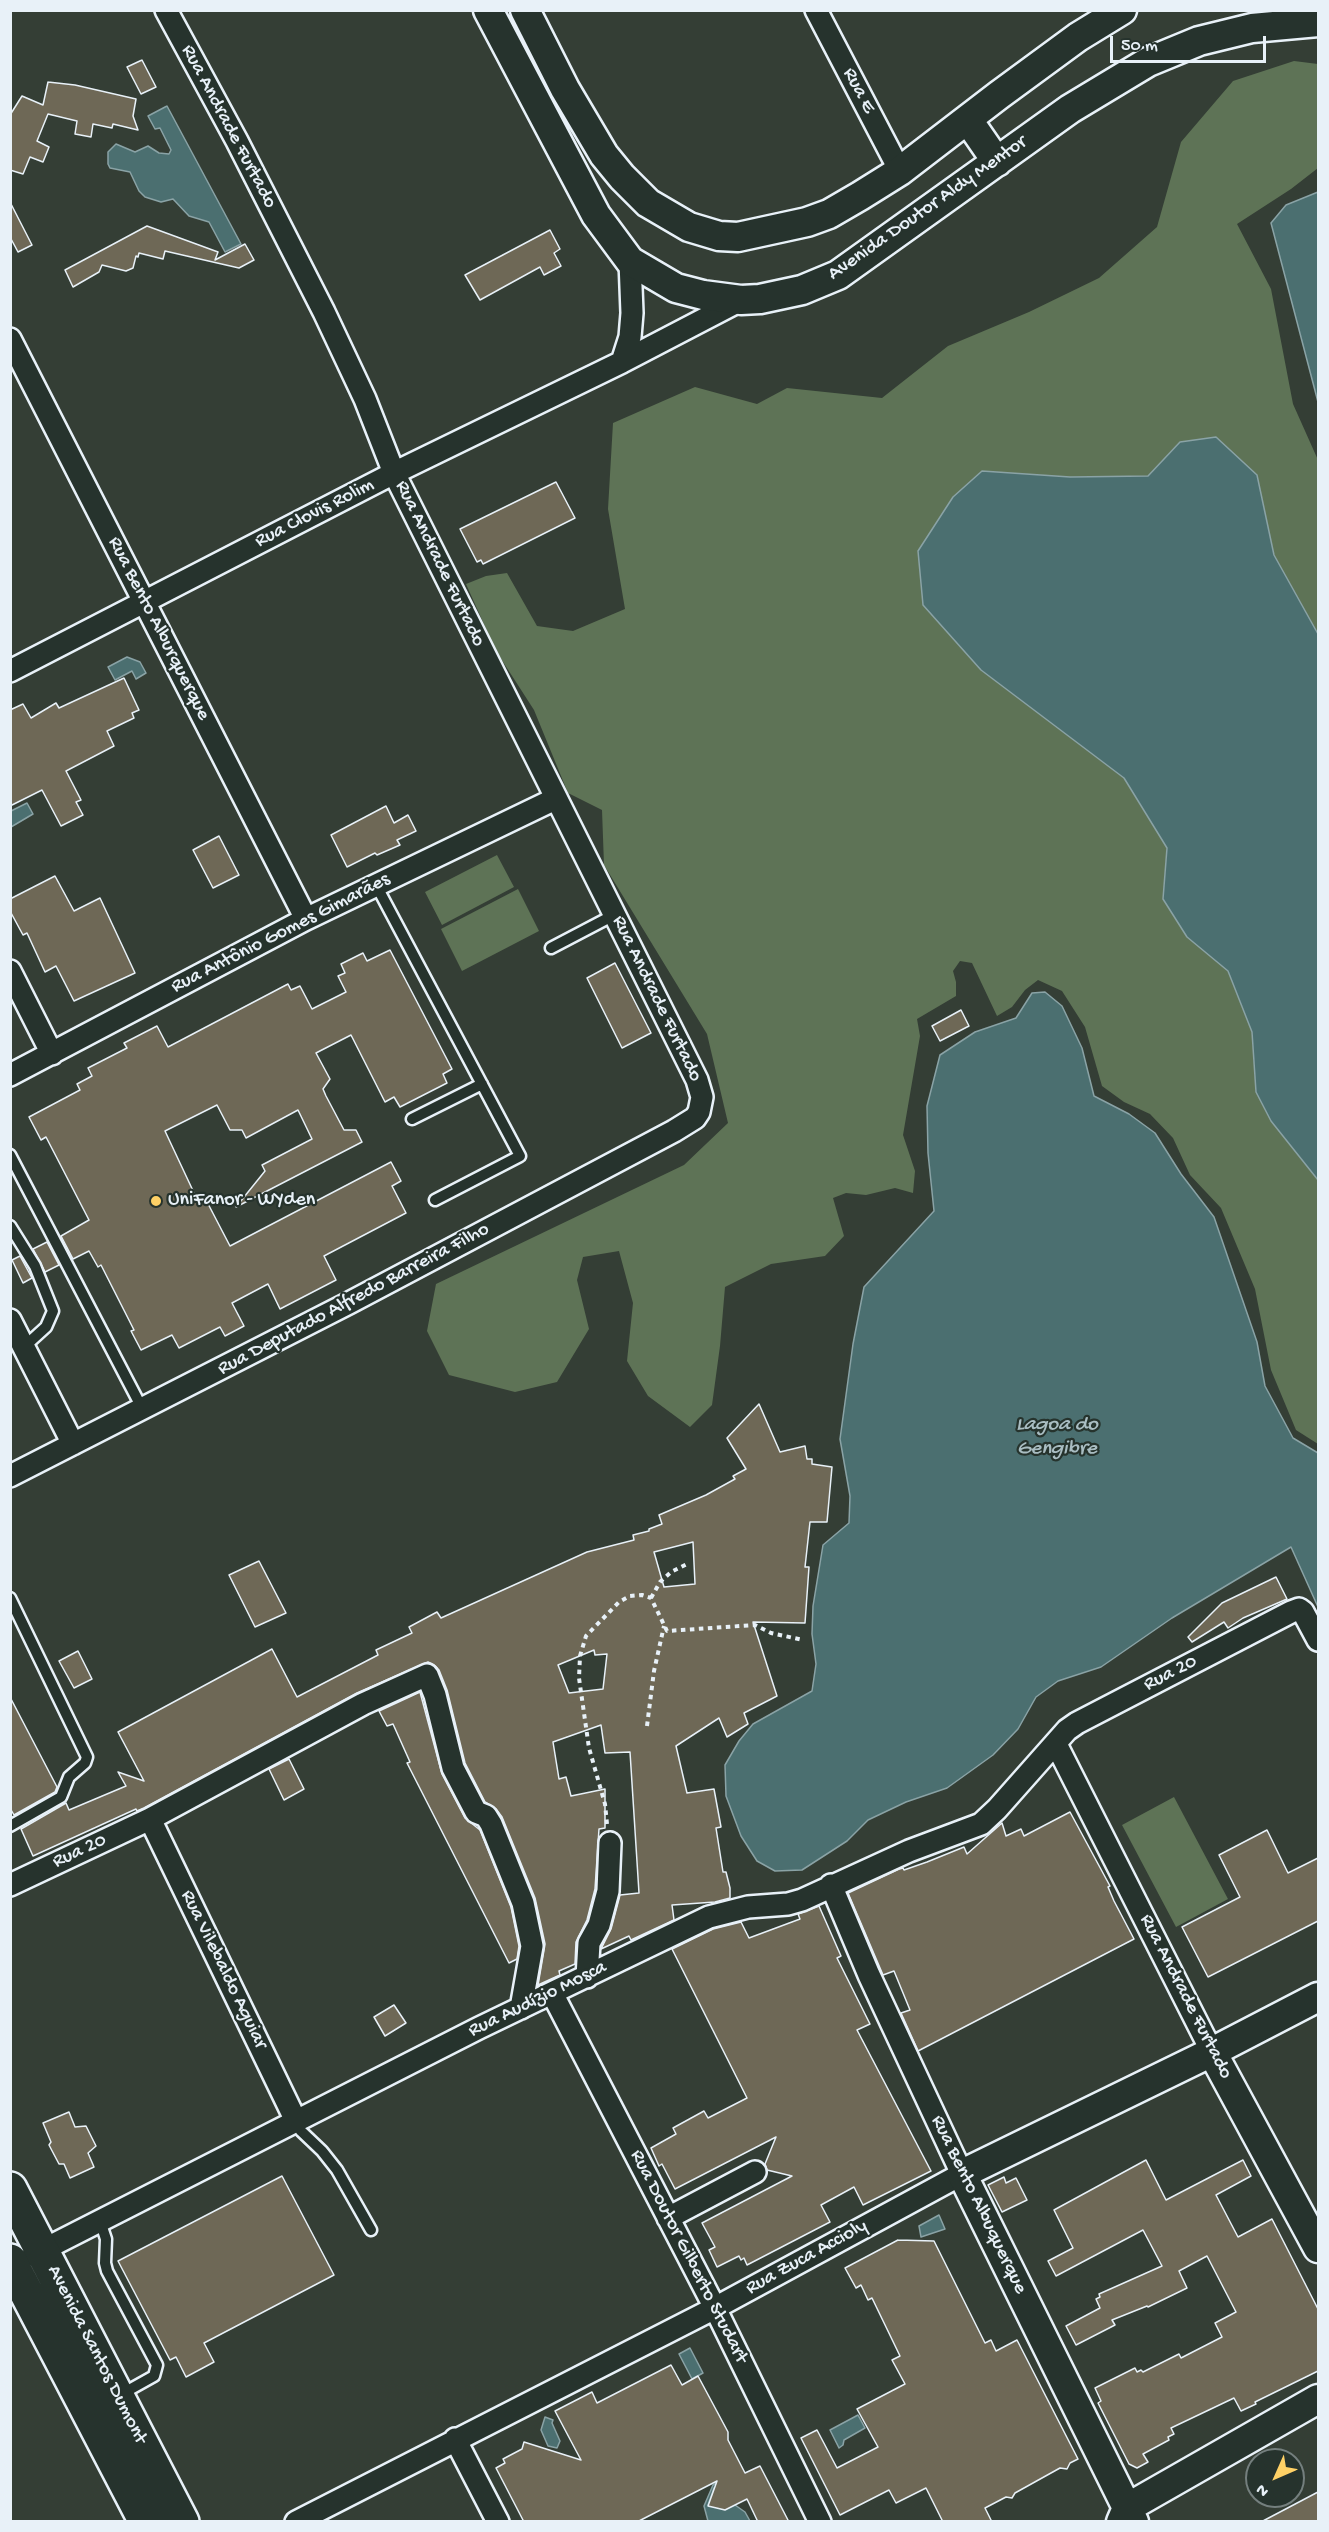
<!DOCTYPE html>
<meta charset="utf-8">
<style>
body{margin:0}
#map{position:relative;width:1329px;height:2532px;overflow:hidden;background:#343e35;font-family:"Gochi Hand",sans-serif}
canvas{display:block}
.frame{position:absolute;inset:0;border:12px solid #e8f1f8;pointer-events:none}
.north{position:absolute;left:1245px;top:2448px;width:60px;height:60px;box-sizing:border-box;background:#26332d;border:2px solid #747f7e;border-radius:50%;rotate:225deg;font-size:16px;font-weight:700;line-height:24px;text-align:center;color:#e8f1f8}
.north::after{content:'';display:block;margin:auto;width:21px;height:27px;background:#ffd166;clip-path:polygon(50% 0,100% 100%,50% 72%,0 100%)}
.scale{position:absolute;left:1110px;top:36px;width:156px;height:27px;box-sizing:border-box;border:3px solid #e8f1f8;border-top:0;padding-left:8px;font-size:18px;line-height:21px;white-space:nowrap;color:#e8f1f8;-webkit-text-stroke:4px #26332d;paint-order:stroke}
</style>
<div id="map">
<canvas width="1329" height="2532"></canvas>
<div class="frame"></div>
<div class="north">N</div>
<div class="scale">50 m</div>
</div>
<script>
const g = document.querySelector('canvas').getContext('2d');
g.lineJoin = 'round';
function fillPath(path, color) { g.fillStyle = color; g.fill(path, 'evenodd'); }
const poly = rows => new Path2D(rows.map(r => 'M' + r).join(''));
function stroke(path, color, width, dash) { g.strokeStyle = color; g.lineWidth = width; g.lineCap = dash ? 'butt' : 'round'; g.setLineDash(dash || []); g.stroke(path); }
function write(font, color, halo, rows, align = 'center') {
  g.font = font + ' "Gochi Hand",sans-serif'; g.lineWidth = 4.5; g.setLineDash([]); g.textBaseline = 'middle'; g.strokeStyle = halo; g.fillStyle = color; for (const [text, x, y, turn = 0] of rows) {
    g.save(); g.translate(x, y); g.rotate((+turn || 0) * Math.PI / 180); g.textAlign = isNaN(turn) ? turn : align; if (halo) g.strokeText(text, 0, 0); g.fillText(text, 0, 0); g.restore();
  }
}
const green = poly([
 [1294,61,1318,64,1318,168,1291,189,1237,224,1271,289,1293,404,1318,460,1318,634,1274,555,1257,475,1180,442,1148,476,1070,477,923,605,981,670,1124,778,1167,848,1163,899,1187,937,1228,971,1252,1032,1256,1092,1271,1121,1318,1180,1318,1444,1296,1430,1271,1370,1255,1289,1221,1208,1190,1175,1173,1138,1150,1114,1124,1102,1102,1086,1085,1027,1062,991,1038,980,1025,990,1012,1007,997,1016,972,963,960,961,953,971,956,982,956,996,917,1019,920,1036,903,1135,915,1171,913,1193,895,1188,866,1195,846,1193,833,1198,844,1236,825,1256,771,1264,725,1287,720,1346,712,1405,690,1427,648,1396,627,1361,633,1303,619,1251,583,1257,577,1280,589,1329,557,1382,515,1392,449,1375,427,1331,436,1284,684,1165,728,1123,707,1034,604,865,602,810,568,793,534,710,496,651,466,584,486,576,507,573,537,626,573,631,625,609,608,509,613,423,695,387,757,404,787,388,882,398,948,346,1029,312,1099,278,1157,227,1181,142,1233,81],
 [497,855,514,887,442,925,425,892],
 [518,889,539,931,462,971,441,929],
 [1174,1797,1228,1899,1176,1927,1122,1825]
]);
const water = poly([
 [167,106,241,244,225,252,209,222,189,216,173,199,161,202,145,197,139,191,130,172,110,168,108,164,108,152,116,144,135,152,148,146,159,153,169,154,171,150,160,128,155,129,148,116,167,106],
 [1318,192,1318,402,1271,223,1286,205,1318,192],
 [1216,437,1257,475,1274,555,1318,634,1318,1180,1271,1121,1256,1092,1252,1032,1228,971,1187,937,1163,899,1167,848,1124,778,981,670,923,605,918,551,953,497,982,471,1070,477,1148,476,1180,442,1216,437],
 [127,657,140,662,146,673,136,679,132,671,115,680,108,667,127,657],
 [27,803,33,814,11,827,11,811,27,803],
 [1045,992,1062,1006,1082,1048,1094,1096,1129,1114,1155,1133,1181,1174,1214,1217,1257,1342,1265,1386,1293,1438,1318,1453,1318,1607,1291,1547,1172,1618,1101,1667,1058,1681,1036,1697,1018,1729,993,1755,947,1788,906,1802,868,1820,847,1841,802,1870,775,1871,757,1861,741,1836,726,1796,725,1765,739,1741,753,1724,812,1691,816,1664,812,1634,813,1606,823,1545,849,1523,850,1496,840,1439,853,1344,864,1287,934,1211,928,1153,927,1106,940,1055,975,1032,1016,1018,1032,993,1045,992],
 [939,2215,945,2229,921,2237,919,2226,939,2215],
 [690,2348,703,2373,692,2379,679,2354,690,2348],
 [858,2415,865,2428,844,2440,843,2445,839,2448,830,2430,858,2415],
 [545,2417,553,2420,552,2423,560,2441,557,2448,548,2446,541,2430,545,2417],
 [718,2482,720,2485,714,2488,708,2505,735,2505,745,2512,750,2521,708,2521,704,2506,713,2485,718,2482]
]);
const building = poly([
 [142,60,156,87,141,94,127,67,142,60],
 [48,82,75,85,136,99,133,116,138,130,113,124,112,128,93,124,91,137,75,134,77,121,48,114,37,141,49,147,43,162,30,157,23,174,10,170,10,115,22,96,43,105,48,82],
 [10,202,32,245,18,252,10,237,10,202],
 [147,226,218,252,215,260,245,244,254,260,239,268,165,251,163,259,139,253,138,257,136,256,133,268,126,271,102,265,99,272,73,287,65,270,147,226],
 [550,230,560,249,554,253,561,266,544,275,540,267,480,300,465,275,550,230],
 [556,482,575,518,483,564,481,560,477,562,460,529,556,482],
 [124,678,139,710,132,713,134,718,107,731,114,746,66,771,81,800,76,802,83,815,61,826,42,790,10,806,10,710,23,704,31,718,56,703,59,708,124,678],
 [386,806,394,823,408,815,416,831,397,840,400,845,377,855,375,853,347,867,331,835,386,806],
 [219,836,239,875,213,888,193,850,219,836],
 [55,876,74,911,100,898,135,973,74,1001,56,966,45,972,27,933,23,935,10,911,10,899,55,876],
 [390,950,452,1069,443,1074,447,1083,400,1107,394,1097,385,1102,351,1035,316,1053,330,1079,323,1089,326,1096,344,1130,356,1130,362,1142,236,1207,265,1171,262,1165,312,1139,298,1110,246,1138,242,1130,230,1130,217,1105,165,1131,195,1195,201,1195,205,1198,230,1246,391,1162,401,1181,392,1186,406,1213,324,1256,336,1280,280,1309,268,1284,232,1303,244,1326,225,1336,220,1327,179,1348,172,1335,141,1350,131,1331,134,1330,101,1265,98,1267,89,1251,73,1259,61,1236,89,1220,46,1137,41,1140,29,1117,80,1090,77,1084,92,1076,88,1068,127,1048,124,1043,157,1026,168,1047,288,984,291,990,300,986,312,1009,346,992,338,976,345,973,341,964,363,953,367,961,390,950],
 [615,963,651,1033,622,1048,587,978,615,963],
 [961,1010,969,1026,940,1041,932,1026,961,1010],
 [47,1242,59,1265,45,1272,33,1249,47,1242],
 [20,1256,32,1278,23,1283,12,1260,20,1256],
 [759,1404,780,1452,805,1446,807,1459,812,1459,812,1464,832,1467,827,1522,810,1522,805,1567,809,1567,805,1623,753,1622,777,1696,744,1713,748,1724,727,1737,719,1718,676,1746,687,1793,714,1789,721,1827,716,1828,723,1872,726,1872,730,1888,730,1898,715,1902,672,1905,674,1920,631,1940,629,1936,601,1949,611,1929,620,1895,639,1893,630,1752,605,1753,601,1725,553,1742,559,1779,566,1777,571,1796,605,1789,605,1828,599,1829,595,1889,587,1920,576,1942,575,1964,559,1971,560,1975,538,1985,545,1944,535,1898,502,1817,496,1809,485,1802,465,1763,447,1690,439,1670,434,1665,428,1662,357,1693,144,1808,137,1811,136,1809,33,1856,21,1829,66,1803,69,1810,126,1786,118,1772,144,1781,118,1732,272,1649,297,1697,378,1655,376,1650,412,1633,409,1627,437,1612,441,1618,587,1552,634,1540,633,1535,649,1531,649,1529,662,1524,659,1515,706,1495,735,1479,733,1476,746,1469,727,1438,759,1404],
 [693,1542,695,1584,664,1587,654,1552,693,1542],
 [594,1650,595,1655,607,1654,603,1689,569,1693,558,1665,594,1650],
 [259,1561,286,1613,255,1627,229,1575,259,1561],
 [1276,1577,1287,1599,1243,1618,1228,1628,1224,1622,1192,1642,1188,1637,1222,1603,1276,1577],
 [78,1651,92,1679,74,1688,59,1661,78,1651],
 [420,1692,442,1774,465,1818,480,1830,511,1907,519,1946,517,1959,509,1963,407,1763,410,1762,393,1724,387,1726,379,1711,420,1692],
 [10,1697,57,1787,55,1792,14,1815,10,1808,10,1697],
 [289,1759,304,1789,284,1800,269,1769,289,1759],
 [1070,1812,1110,1886,1108,1887,1114,1901,1134,1939,918,2051,901,2013,910,2010,894,1971,883,1975,848,1893,899,1869,903,1868,904,1870,927,1862,964,1847,967,1854,1002,1823,1006,1836,1021,1829,1024,1836,1070,1812],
 [1267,1830,1288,1873,1318,1858,1318,1921,1208,1977,1182,1927,1240,1897,1219,1855,1267,1830],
 [819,1906,841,1956,837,1958,870,2024,857,2030,931,2171,863,2205,854,2187,821,2205,830,2222,747,2265,744,2258,741,2260,739,2256,717,2267,709,2250,715,2247,702,2223,792,2176,767,2170,765,2164,776,2137,675,2189,662,2164,659,2166,651,2148,676,2134,673,2128,704,2111,708,2118,747,2098,672,1949,713,1929,741,1922,749,1938,800,1919,798,1914,819,1906],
 [394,2005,406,2023,385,2036,374,2017,394,2005],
 [69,2112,75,2127,86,2126,96,2146,88,2153,94,2167,70,2178,64,2164,59,2164,49,2145,51,2142,43,2123,69,2112],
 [1146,2160,1166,2200,1243,2160,1251,2176,1216,2195,1238,2237,1272,2219,1318,2309,1318,2371,1255,2402,1256,2404,1241,2411,1234,2398,1171,2428,1174,2434,1168,2437,1169,2440,1143,2454,1148,2462,1137,2468,1129,2464,1098,2403,1101,2401,1095,2388,1135,2368,1137,2372,1141,2370,1143,2372,1179,2354,1181,2358,1222,2337,1215,2323,1236,2312,1207,2256,1179,2271,1187,2288,1148,2307,1147,2306,1112,2320,1115,2325,1076,2345,1066,2326,1100,2308,1096,2299,1100,2297,1099,2294,1162,2266,1143,2230,1056,2276,1048,2261,1073,2248,1054,2210,1146,2160],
 [282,2176,334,2275,204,2343,214,2362,186,2377,176,2357,170,2360,118,2261,282,2176],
 [1004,2177,1006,2183,1016,2178,1027,2200,1002,2212,988,2185,1004,2177],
 [898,2240,934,2241,985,2343,991,2340,996,2351,1017,2340,1078,2459,1070,2463,1067,2469,1060,2468,1015,2493,1012,2498,1006,2497,985,2508,992,2522,943,2522,926,2488,896,2503,889,2490,840,2515,801,2438,817,2430,837,2468,878,2447,857,2409,905,2384,892,2360,900,2356,872,2298,868,2300,861,2285,856,2288,845,2268,898,2240],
 [671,2365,682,2385,698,2376,728,2432,728,2440,745,2473,760,2466,789,2522,758,2522,747,2499,725,2510,708,2506,717,2481,637,2522,524,2522,496,2468,505,2463,503,2459,522,2449,524,2442,581,2460,555,2411,592,2392,597,2403,671,2365],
 [1318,2492,1318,2522,1261,2522,1318,2492]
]);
const path = poly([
 [651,1598,660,1582,671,1572,689,1563],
 [647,1726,654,1671,664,1626],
 [607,1824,605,1804,589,1748,579,1678,580,1656,586,1636,619,1602,630,1596,642,1595,651,1598,667,1631,755,1625,771,1633,803,1640]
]);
const lane = poly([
 [376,885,520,1156,435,1200],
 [551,948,614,915],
 [412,1119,482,1084],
 [10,1155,143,1410],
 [10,1226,35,1266,53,1311,46,1327,24,1347],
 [10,1598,87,1757,85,1763,69,1777,61,1797,10,1826],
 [296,2121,301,2131,322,2151,337,2170,371,2230],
 [100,2221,106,2239,105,2263,107,2271,157,2365,154,2376,120,2395]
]);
const street = poly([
 [816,10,900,171],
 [10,339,306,919],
 [622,362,630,337,632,313,630,261],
 [10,671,394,473,622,362,741,300],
 [10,971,52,1054],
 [10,1075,306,919,555,799],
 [10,1320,73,1444],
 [10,1476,349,1303,674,1131,695,1118,699,1112,702,1097,697,1080,394,473,365,399,324,312,237,141,166,10],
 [1056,1744,1212,2052],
 [150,1819,296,2121],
 [10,1885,150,1819,363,1704,427,1675,435,1695,453,1768,476,1812,486,1816,491,1824,523,1903,532,1946,521,2008],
 [587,1977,589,1943,599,1925,608,1891,610,1843],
 [552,1993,715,2308,820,2522],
 [668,2218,755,2172],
 [33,2255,479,2028,709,1917,748,1907,788,1904,802,1900,909,1851,981,1824,997,1809,1067,1730,1077,1723,1291,1612,1299,1609,1303,1612,1318,1640],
 [455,2439,498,2522],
 [296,2522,715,2308,962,2174,869,1975,831,1885]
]);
const secondary = poly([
 [488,10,596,215,630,261,676,288,703,295,741,300,760,299,802,290,838,275,1070,109,1148,62,1199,41,1252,28,1318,22],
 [525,10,565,89,604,155,622,177,648,203,689,227,719,236,738,237,807,222,829,214,860,196,900,171,999,95,1078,37,1122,10],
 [968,120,997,162],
 [1212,2052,1318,2248],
 [1121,2522,1127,2508,1318,2399],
 [1134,2522,962,2174,1212,2052,1318,1997]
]);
const primary = poly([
 [10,2189,182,2522],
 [10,2261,146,2522]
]);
const markers = [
 [156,1201,6,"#ffd166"]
];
const streetNames = [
 ["Rua E",858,91,62],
 ["Rua Andrade Furtado",228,127,62],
 ["Avenida Doutor Aldy Mentor",928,209,-35],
 ["Rua Clovis Rolim",315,514,-27],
 ["Rua Andrade Furtado",439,564,64],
 ["Rua Bento Alburquerque",158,629,63],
 ["Rua Antônio Gomes Gimarães",281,934,-27],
 ["Rua Andrade Furtado",656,999,64],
 ["Rua Deputado Alfredo Barreira Filho",354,1300,-28],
 ["Rua 20",1171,1674,-27],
 ["Rua 20",80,1852,-25],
 ["Rua Vilebaldo Aguiar",223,1970,64],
 ["Rua Andrade Furtado",1185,1997,63],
 ["Rua Audízio Mosca",538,2000,-26],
 ["Rua Bento Albuquerque",978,2205,64],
 ["Rua Doutor Gilberto Studart",688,2257,63],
 ["Rua Zuca Accioly",807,2258,-29],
 ["Avenida Santos Dumont",96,2355,63]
];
const poiNames = [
 ["UniFanor - WYden",168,1201]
];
const waterNames = [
 ["Lagoa do",1057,1426],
 ["Gengibre",1057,1450]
];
fillPath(green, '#5e7356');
fillPath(water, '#4b6f70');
stroke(water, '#8aa3a6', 1.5);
fillPath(building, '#6e6856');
stroke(building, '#e8f1f8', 1.5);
stroke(lane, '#e8f1f8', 15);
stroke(street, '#e8f1f8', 26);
stroke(secondary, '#e8f1f8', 33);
stroke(primary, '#e8f1f8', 38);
stroke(path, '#e8f1f8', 4, [4.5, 4.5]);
stroke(lane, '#26332d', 10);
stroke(street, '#26332d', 21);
stroke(secondary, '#26332d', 28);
stroke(primary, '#26332d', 33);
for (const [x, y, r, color] of markers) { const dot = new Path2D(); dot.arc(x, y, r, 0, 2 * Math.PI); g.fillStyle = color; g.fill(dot); stroke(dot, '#26332d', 2); }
write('20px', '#e8f1f8', '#26332d', streetNames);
write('20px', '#e8f1f8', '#26332d', poiNames, 'left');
write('italic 21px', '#a9bdc2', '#26332d', waterNames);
</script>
